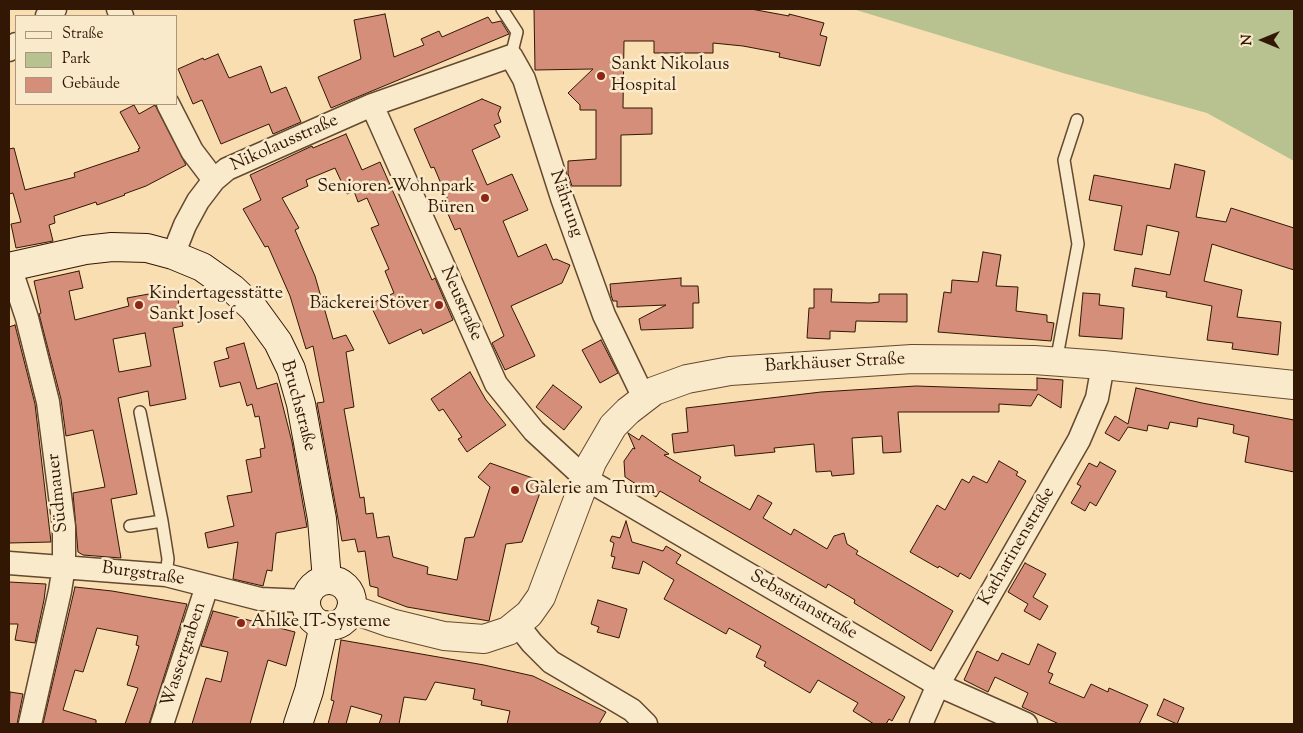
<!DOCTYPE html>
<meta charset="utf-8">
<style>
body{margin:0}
#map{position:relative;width:1303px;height:733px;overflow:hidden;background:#f8deb0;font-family:"Sorts Mill Goudy",serif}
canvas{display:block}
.frame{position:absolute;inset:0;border:10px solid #321705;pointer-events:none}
.legend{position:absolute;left:15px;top:15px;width:162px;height:90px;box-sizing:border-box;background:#faeacc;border:1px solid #aa967c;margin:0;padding:6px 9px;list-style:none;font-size:15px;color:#321705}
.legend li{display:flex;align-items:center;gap:10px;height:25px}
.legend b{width:25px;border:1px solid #aa967c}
.north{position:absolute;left:1238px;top:15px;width:50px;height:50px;-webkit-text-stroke:4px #faeacc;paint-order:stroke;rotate:270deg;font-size:14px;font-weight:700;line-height:20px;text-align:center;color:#321705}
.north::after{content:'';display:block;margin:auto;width:18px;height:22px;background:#321705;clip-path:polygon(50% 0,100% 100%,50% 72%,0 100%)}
</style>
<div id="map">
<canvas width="1303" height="733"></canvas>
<div class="frame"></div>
<ul class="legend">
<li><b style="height:6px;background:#faeacc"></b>Straße</li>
<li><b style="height:14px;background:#b7c290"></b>Park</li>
<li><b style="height:14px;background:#d48e79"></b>Gebäude</li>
</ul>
<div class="north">N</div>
</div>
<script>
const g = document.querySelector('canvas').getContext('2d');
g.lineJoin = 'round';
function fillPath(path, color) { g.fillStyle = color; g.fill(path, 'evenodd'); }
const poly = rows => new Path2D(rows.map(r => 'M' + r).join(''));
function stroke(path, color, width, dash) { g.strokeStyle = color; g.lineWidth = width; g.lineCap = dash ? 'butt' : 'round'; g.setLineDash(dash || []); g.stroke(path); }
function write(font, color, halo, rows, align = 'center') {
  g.font = font + ' "Sorts Mill Goudy",serif'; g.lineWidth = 5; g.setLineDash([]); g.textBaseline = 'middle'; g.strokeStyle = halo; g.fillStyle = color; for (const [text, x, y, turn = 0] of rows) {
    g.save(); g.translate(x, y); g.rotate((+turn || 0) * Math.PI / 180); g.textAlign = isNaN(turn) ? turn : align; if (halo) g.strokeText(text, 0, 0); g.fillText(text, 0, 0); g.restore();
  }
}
const green = poly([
 [853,9,1294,9,1294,161,1207,113,1063,73]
]);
const building = poly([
 [534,9,751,9,789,16,789,14,824,23,820,35,827,37,820,66,779,57,780,53,743,46,713,43,713,53,654,53,654,41,624,41,623,108,652,108,652,134,621,135,621,186,572,186,568,174,568,161,596,159,596,110,580,110,580,105,568,93,593,69,535,70,534,9],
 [385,14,394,57,424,45,421,39,439,31,442,37,488,17,492,23,501,21,509,34,331,108,318,77,361,59,354,20,385,14],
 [218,54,229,78,261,66,271,93,286,87,301,122,273,134,269,124,221,144,202,100,193,104,178,69,203,58,204,60,218,54],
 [482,99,501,107,498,114,501,122,494,125,500,137,472,150,487,185,512,174,528,210,503,221,518,257,546,244,553,260,556,259,570,265,562,283,511,306,535,356,505,370,492,343,504,336,460,228,455,230,448,214,453,212,434,167,431,168,414,129,482,99],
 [134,105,139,114,155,105,186,165,146,186,124,194,125,195,97,205,96,202,54,216,55,223,49,225,53,241,16,248,11,224,21,222,13,193,9,194,9,149,14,148,25,190,75,177,74,173,139,151,138,149,140,148,120,112,134,105],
 [346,134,362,170,380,162,432,280,435,278,453,320,423,334,421,329,389,344,370,304,394,293,385,271,389,269,371,228,379,225,367,198,358,202,354,191,347,194,335,168,306,180,308,186,282,198,299,228,295,230,315,276,333,339,346,335,354,350,346,352,354,407,344,409,360,498,364,497,366,514,373,513,377,538,389,536,393,557,428,567,427,574,457,580,465,538,474,537,490,487,478,477,490,463,544,482,522,542,506,544,489,621,407,607,378,596,378,588,370,586,365,551,358,552,355,539,342,541,317,403,324,402,313,346,306,349,290,296,268,246,265,247,243,209,261,200,250,175,312,146,313,148,346,134],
 [1175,164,1205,171,1196,217,1226,222,1231,208,1294,228,1294,270,1212,244,1204,281,1242,290,1237,317,1281,322,1278,355,1232,349,1233,343,1207,340,1212,306,1166,297,1167,292,1132,286,1135,268,1170,275,1179,232,1147,225,1142,255,1114,250,1122,206,1089,200,1094,175,1170,189,1175,164],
 [983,252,1001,255,996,286,1018,287,1016,311,1047,315,1047,322,1054,323,1051,341,938,332,944,292,951,293,952,280,978,282,983,252],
 [79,271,83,288,69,291,75,320,129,306,127,298,176,289,183,326,173,328,186,399,150,406,148,391,118,398,137,494,111,499,121,558,83,555,78,552,73,493,105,487,93,430,66,436,61,399,39,314,41,313,34,281,79,271],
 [145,333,151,366,119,372,113,339,145,333],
 [681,278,681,286,698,286,699,303,693,303,693,328,641,330,639,319,666,305,617,307,617,301,613,301,611,295,610,284,681,278],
 [814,289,832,289,831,302,870,303,879,302,879,294,907,294,907,322,856,321,855,332,830,331,830,339,807,338,809,308,814,308,814,289],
 [1083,293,1100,294,1099,305,1124,308,1122,339,1079,336,1083,293],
 [15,325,35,404,51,542,9,543,9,327,15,325],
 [601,340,618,373,600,383,582,350,601,340],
 [244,343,257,389,277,383,292,442,307,527,276,533,272,571,267,570,263,586,233,579,238,542,208,548,205,533,234,526,227,496,252,492,246,460,261,457,260,449,265,448,259,416,255,417,252,404,247,406,240,382,220,387,214,362,229,358,226,348,244,343],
 [470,372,486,400,506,425,467,452,458,439,462,437,443,409,439,411,431,399,470,372],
 [1037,378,1063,380,1061,408,1038,394,1031,406,999,404,999,412,898,412,901,452,883,453,882,436,852,438,854,474,832,476,831,471,816,472,814,444,774,448,775,452,735,456,734,445,674,453,672,434,688,432,686,408,821,392,916,386,1037,390,1037,378],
 [553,385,582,407,564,430,536,407,553,385],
 [1136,388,1202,403,1294,420,1294,472,1245,462,1249,437,1233,433,1234,425,1198,418,1197,427,1170,422,1168,429,1148,425,1147,431,1128,427,1119,441,1105,433,1115,416,1128,424,1136,388],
 [628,433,639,440,642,435,669,454,664,455,701,477,699,481,750,510,758,495,772,503,763,518,791,535,794,529,827,549,834,536,844,533,847,544,858,551,856,554,953,611,931,651,854,603,855,600,828,584,826,588,660,491,656,497,625,477,624,461,633,448,635,449,628,433],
 [999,461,1018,472,1016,475,1026,481,970,579,960,573,958,577,939,566,938,568,910,552,937,505,945,510,962,479,969,483,973,476,987,483,999,461],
 [1100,462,1116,471,1096,506,1090,502,1085,511,1071,503,1081,486,1077,484,1089,463,1097,467,1100,462],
 [626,521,632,542,663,551,666,546,681,555,676,563,905,697,892,721,889,719,886,724,874,724,853,711,858,703,818,680,810,693,764,666,766,662,756,657,761,646,729,628,726,634,664,599,674,580,643,561,639,574,612,568,615,557,611,556,614,543,610,541,612,536,620,538,626,521],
 [1025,563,1046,574,1033,597,1048,606,1040,620,1024,611,1028,604,1008,592,1025,563],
 [9,582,46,584,44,600,35,643,15,640,18,624,9,624,9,582],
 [75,587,112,591,187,604,149,724,125,724,138,688,127,685,139,646,136,645,138,636,97,628,83,672,75,670,63,710,96,720,96,724,43,724,75,587],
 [598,600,627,609,619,638,597,632,599,627,591,624,598,600],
 [213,611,295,632,286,666,268,660,250,724,192,724,206,678,221,682,228,652,201,646,213,611],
 [341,640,484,665,533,676,606,712,599,724,507,724,510,711,481,705,482,701,473,699,475,689,435,682,426,700,404,697,399,724,379,724,382,715,351,706,346,724,328,724,334,701,331,700,341,640],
 [1038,644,1056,653,1048,672,1053,674,1049,683,1084,698,1091,684,1108,692,1109,688,1148,705,1139,724,1059,724,1022,707,1028,693,995,677,988,692,964,680,977,651,998,661,1002,653,1029,665,1038,644],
 [10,692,23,694,17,724,9,724,10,692],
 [1164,699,1184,708,1177,724,1157,715,1164,699]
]);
const service = poly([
 [502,9,517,32,511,56],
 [1056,362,1078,244,1064,160,1077,120],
 [140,412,162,521,168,559,166,575],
 [130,526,162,521]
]);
const minor = poly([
 [118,9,122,16],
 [47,16,55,9],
 [9,50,16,44],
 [168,104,192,151,214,180],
 [372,105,496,384,534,431,586,479,938,685,1026,724],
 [173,255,185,225,198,201,214,180,227,169,372,105,511,56,524,79,562,198,604,315,644,398],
 [9,264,27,318,48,402,64,527,64,566,60,591,30,724],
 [9,563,166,575,260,599,306,601],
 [517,624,532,643,551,662,632,710,646,724],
 [162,724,207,586],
 [921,724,938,685,1079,440,1097,398,1103,365]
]);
const tertiary = poly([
 [351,609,391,623,444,636,484,639,508,631,529,614,541,597,592,462,613,426,628,411,654,391,687,379,730,371,912,359,1034,360,1103,365,1294,385]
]);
const secondary = poly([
 [9,267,85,250,112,247,147,248,173,255,202,267,233,289,254,309,278,342,291,369,301,404,322,519,327,580],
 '306 603a23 23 0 1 1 46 0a23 23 0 1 1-46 0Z',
 [298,724,309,691,324,625]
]);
const markers = [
 [601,76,5,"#8f2418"],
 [485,198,5,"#8f2418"],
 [139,305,5,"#8f2418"],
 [439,305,5,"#8f2418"],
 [515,490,5,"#8f2418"],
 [241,623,5,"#8f2418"]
];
const poiNames = [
 ["Sankt Nikolaus",611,66],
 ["Hospital",611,87],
 ["Senioren-Wohnpark",475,188,"right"],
 ["Büren",475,209,"right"],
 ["Kindertagesstätte",149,295],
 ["Sankt Josef",149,316],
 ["Bäckerei Stöver",429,305,"right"],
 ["Galerie am Turm",525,490],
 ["Ahlke IT-Systeme",251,623]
];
const streetNames = [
 ["Nikolausstraße",285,144,-24],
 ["Nährung",565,204,71],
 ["Neustraße",460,304,66],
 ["Barkhäuser Straße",835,364,-3],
 ["Bruchstraße",297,406,75],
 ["Südmauer",59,493,-96],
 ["Katharinenstraße",1018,547,-60],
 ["Burgstraße",143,575,8],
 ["Sebastianstraße",803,606,30],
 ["Wassergraben",185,655,-72]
];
fillPath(green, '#b7c290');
fillPath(building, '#d48e79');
stroke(building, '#321705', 1);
stroke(service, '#644930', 14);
stroke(minor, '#644930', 25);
stroke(tertiary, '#644930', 30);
stroke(secondary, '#321705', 30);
stroke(service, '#faeacc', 11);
stroke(minor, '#faeacc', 22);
stroke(tertiary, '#faeacc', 28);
stroke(secondary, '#faeacc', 28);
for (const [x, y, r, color] of markers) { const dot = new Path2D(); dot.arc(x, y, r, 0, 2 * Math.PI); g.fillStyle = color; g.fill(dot); stroke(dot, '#faeacc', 2); }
write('18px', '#321705', '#faeacc', poiNames, 'left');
write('18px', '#321705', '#faeacc', streetNames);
</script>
